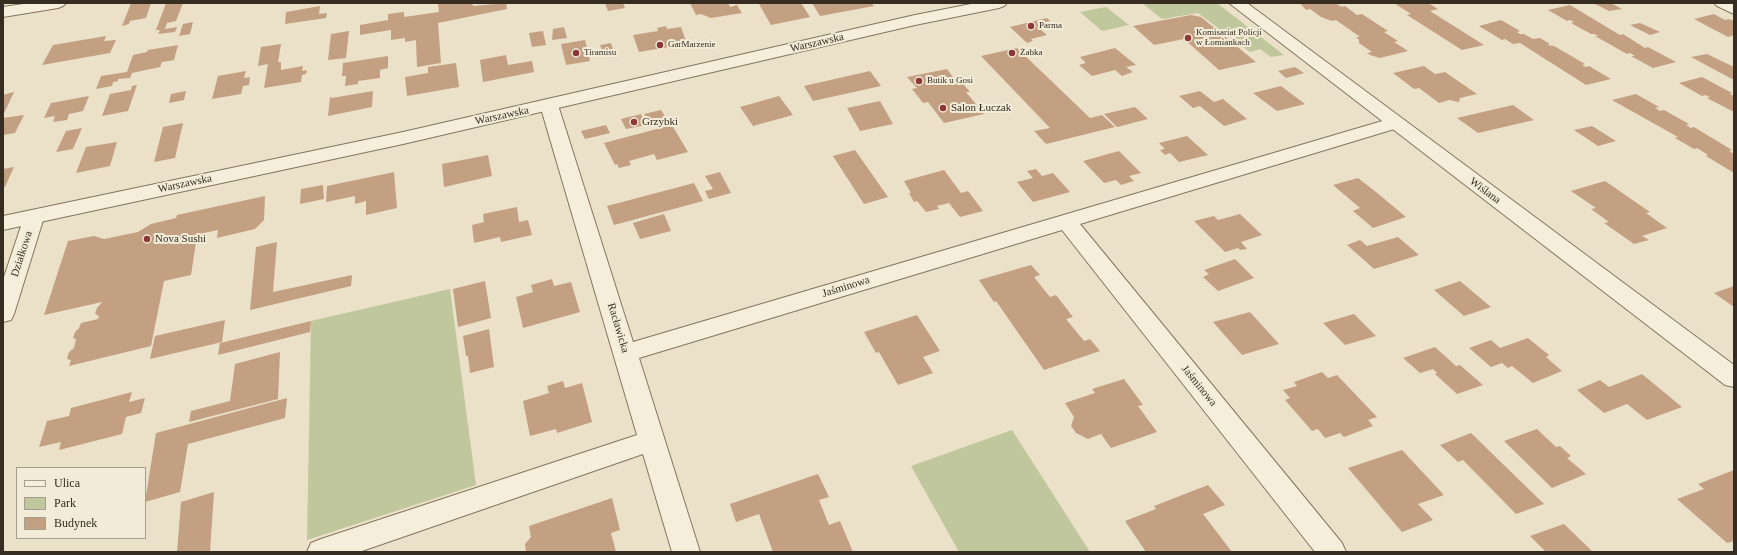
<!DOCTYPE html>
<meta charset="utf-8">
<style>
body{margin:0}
#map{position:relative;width:1737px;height:555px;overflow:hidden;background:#eae1c8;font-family:Georgia,serif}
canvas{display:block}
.frame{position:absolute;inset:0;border:4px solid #362c21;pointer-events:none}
.legend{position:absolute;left:16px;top:467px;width:130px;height:72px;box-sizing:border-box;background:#f2ebd7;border:1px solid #a79f8e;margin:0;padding:5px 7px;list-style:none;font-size:12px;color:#362c21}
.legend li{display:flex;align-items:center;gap:8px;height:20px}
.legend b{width:20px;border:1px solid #a79f8e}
</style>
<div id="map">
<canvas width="1737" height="555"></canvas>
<div class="frame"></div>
<ul class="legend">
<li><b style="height:5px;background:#f5eedb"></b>Ulica</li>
<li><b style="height:11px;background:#c1c79d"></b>Park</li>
<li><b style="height:11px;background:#c4a083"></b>Budynek</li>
</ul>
</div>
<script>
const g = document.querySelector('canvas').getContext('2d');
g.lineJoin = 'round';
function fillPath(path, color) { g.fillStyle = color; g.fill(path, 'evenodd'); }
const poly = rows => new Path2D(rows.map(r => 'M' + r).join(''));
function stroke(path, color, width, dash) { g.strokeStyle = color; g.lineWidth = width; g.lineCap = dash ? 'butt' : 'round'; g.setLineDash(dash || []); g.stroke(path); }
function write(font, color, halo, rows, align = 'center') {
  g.font = font + ' Georgia,serif'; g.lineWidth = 4; g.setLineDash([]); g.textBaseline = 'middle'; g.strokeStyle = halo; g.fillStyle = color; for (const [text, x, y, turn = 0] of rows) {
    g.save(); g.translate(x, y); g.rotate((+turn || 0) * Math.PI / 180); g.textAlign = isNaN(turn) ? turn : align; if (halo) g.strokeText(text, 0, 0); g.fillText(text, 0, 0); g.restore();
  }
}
const green = poly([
 [1142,3,1217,3,1284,55,1271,57,1260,49,1250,52,1198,13,1162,19],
 [1106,7,1129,25,1102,31,1080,12],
 [450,289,476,485,307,540,311,321],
 [1012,430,1090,552,959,552,911,466]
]);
const building = poly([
 [131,3,151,3,146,18,130,21,129,24,122,26],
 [166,3,183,3,176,21,167,23,165,29,177,27,175,32,158,34,160,30,156,30],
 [438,3,472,3,473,6,506,3,507,9,438,23,441,63,417,67,416,40,405,42,405,38,391,40,391,30,360,35,360,25,388,20,388,14,404,12,404,17,439,12],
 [605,3,623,3,625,8,608,11],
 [690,3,728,3,730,7,737,5,742,13,711,18,701,14,696,15],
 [763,3,801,3,810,17,771,25,759,4],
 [812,3,871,3,874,6,820,16],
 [1300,3,1335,3,1342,7,1345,6,1357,15,1362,14,1388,31,1384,32,1398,41,1394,42,1408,51,1380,58,1370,55,1367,53,1372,52,1359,43,1359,40,1356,37,1360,37,1336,20,1332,21,1321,17,1310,9,1306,10],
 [1394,3,1428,3,1438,9,1430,11,1484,45,1462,50,1407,15,1411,14],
 [1593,3,1611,3,1622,9,1609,11],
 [1570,5,1620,35,1623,34,1645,48,1648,47,1676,62,1653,68,1631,56,1635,56,1630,53,1627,54,1595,36,1599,36,1594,34,1591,34,1571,23,1574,22,1570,20,1567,21,1548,10],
 [320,6,319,14,327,13,326,18,285,24,286,12],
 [1714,14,1725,20,1729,19,1734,21,1734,35,1728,37,1694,19],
 [1191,15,1201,17,1256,62,1219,70,1184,39,1154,45,1133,26],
 [1047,18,1050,21,1046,22,1051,27,1040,29,1047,35,1031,39,1033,41,1027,43,1010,27],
 [1501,20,1520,31,1517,32,1520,34,1524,34,1533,39,1540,38,1550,44,1547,45,1554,46,1585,64,1582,65,1586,67,1589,66,1611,79,1586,85,1520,43,1513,44,1505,39,1502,40,1479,26],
 [193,22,190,34,179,36,183,24],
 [1640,23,1660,32,1650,35,1630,25],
 [666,26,667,29,681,27,687,44,639,52,633,35,658,31,657,28],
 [564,27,567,38,552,40,553,29],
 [349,31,346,58,328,60,331,34],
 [543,31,546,45,532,47,529,33],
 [106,36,104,41,116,40,110,53,42,65,53,45],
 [585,40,590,61,566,65,561,44],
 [611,43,614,53,604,55,600,45],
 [281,44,278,62,281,62,281,70,303,66,302,71,307,70,306,74,302,75,301,82,264,88,268,64,258,66,261,47],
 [178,45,174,60,162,62,160,67,132,73,130,78,118,79,118,81,113,82,112,86,96,89,101,76,127,72,133,55,147,52,148,50],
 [1017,48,1090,118,1102,115,1115,127,1046,144,1034,131,1050,128,981,56],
 [1115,48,1136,65,1126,67,1133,72,1122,76,1115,70,1092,76,1079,65,1086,63,1080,57],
 [1707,54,1734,67,1734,80,1691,57],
 [506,55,508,65,532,61,534,72,483,82,480,60],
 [388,56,388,68,380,70,380,78,358,81,358,84,345,86,346,76,342,76,343,63],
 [456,63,459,87,407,96,405,77,428,73,428,67],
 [1424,66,1435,74,1445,72,1477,94,1460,98,1459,102,1449,100,1439,103,1419,88,1414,89,1393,73],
 [1295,67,1304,73,1286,78,1278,71],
 [947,69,955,80,959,79,970,92,966,92,984,114,944,123,928,102,923,103,912,89,917,88,907,77],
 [246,71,244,78,250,77,249,85,243,86,241,94,212,99,218,76],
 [870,71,881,86,813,101,804,86],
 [1702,77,1732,93,1730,94,1734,96,1734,112,1707,98,1710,97,1705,95,1702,96,1679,83],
 [137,85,128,111,102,116,110,94,131,90,132,86],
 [1281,86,1305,104,1277,111,1253,93],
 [186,91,184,100,169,103,171,94],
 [373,91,372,107,328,116,330,97,332,98],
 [1200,91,1214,102,1223,99,1247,119,1224,126,1200,106,1193,108,1179,96],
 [14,92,7,107,3,115,3,95],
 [1636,94,1659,107,1655,108,1660,111,1664,110,1689,124,1686,125,1691,128,1694,127,1732,150,1729,151,1734,154,1734,173,1706,156,1708,155,1697,148,1694,149,1675,138,1678,137,1612,100],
 [89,96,83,111,69,114,67,120,53,122,55,116,44,118,51,103],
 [779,96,793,115,753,126,740,107],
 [880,101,893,124,860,131,847,108],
 [1513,105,1534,120,1478,133,1457,118],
 [1135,107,1148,119,1117,127,1104,114],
 [661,110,668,121,651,125,644,114],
 [641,114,646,125,626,129,621,119],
 [24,115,15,133,3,135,3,118],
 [183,123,175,158,154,162,163,127],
 [606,125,610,133,585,139,581,131],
 [672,125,688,152,657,160,654,154,629,161,631,165,619,168,617,164,615,165,604,143],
 [1592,126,1616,141,1598,146,1574,130],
 [82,128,73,149,56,152,66,131],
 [1187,136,1208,155,1179,162,1170,153,1165,155,1160,150,1165,149,1159,143],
 [117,142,110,166,76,173,86,147],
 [855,150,874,177,888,197,864,204,833,156],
 [1119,151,1141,173,1129,176,1134,181,1121,185,1116,180,1104,183,1083,161],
 [488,155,492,176,444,187,442,164],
 [14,167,5,187,3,187,3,169],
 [1036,169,1042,176,1053,173,1070,192,1033,202,1017,182,1033,178,1027,171],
 [944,170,961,193,968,191,983,211,960,217,949,203,937,206,939,209,926,212,917,201,914,202,909,193,911,193,904,181],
 [394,172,397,208,366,215,366,201,355,204,355,196,326,202,327,186],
 [720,172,731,193,709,199,705,191,713,189,705,176],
 [1358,178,1376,192,1406,217,1373,228,1353,211,1360,208,1333,185],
 [1605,181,1650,212,1646,213,1667,228,1642,236,1649,240,1634,244,1604,223,1609,222,1591,209,1596,208,1571,191],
 [694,183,703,201,614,225,607,206],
 [323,185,324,199,300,204,301,189],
 [265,196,264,220,255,229,217,238,218,230,194,235,193,241,196,242,191,275,164,281,151,346,69,366,71,360,67,359,69,352,74,348,76,339,73,338,75,332,79,328,81,323,98,319,99,316,95,314,97,308,102,302,44,315,68,241,94,236,104,239,138,232,151,224,176,218,177,215],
 [517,207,519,222,528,220,532,235,501,242,500,237,474,243,472,225,484,222,483,214],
 [664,214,671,231,640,239,633,223],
 [1240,214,1262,235,1241,242,1247,249,1240,250,1238,248,1225,252,1194,221,1214,216,1218,220],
 [1398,237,1419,255,1374,269,1347,245,1360,240,1367,246],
 [277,242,273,292,352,275,351,286,250,310,256,247],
 [1235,259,1254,278,1218,291,1203,277,1209,274,1204,270],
 [1031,265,1040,275,1034,277,1050,297,1056,295,1073,317,1066,319,1084,341,1090,339,1100,351,1044,370,996,301,994,302,979,280],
 [552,279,554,286,571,282,580,312,523,328,516,297,533,292,531,285],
 [485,281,491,318,458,327,453,289],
 [1460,281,1491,307,1464,316,1434,290],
 [1734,286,1734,307,1714,293],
 [1250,312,1279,344,1242,355,1213,322],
 [1354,314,1376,336,1345,345,1323,323],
 [917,315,940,351,923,357,933,373,898,385,879,352,876,353,864,332],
 [225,320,222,342,150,359,155,336],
 [311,321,310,332,218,355,220,343],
 [489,329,494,367,470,373,468,356,466,356,463,336],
 [1528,338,1549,355,1546,357,1562,371,1533,383,1512,366,1508,368,1502,363,1491,367,1469,348,1491,340,1500,348],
 [1435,347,1456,366,1460,365,1483,385,1457,394,1435,374,1437,373,1433,369,1420,373,1403,358],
 [280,352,278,399,189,422,191,411,230,401,235,364],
 [1322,372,1328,378,1337,375,1377,417,1368,420,1373,426,1344,437,1340,433,1325,438,1318,429,1312,431,1285,400,1290,398,1283,390,1297,386,1294,382],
 [1642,374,1682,407,1647,420,1627,404,1604,413,1577,390,1600,380,1609,387],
 [1124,379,1143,405,1138,406,1157,432,1111,448,1101,434,1088,439,1076,433,1071,426,1074,417,1065,403,1095,393,1092,389],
 [563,381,565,388,582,383,592,422,557,433,556,429,530,436,523,401,549,393,547,386],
 [132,392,129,402,145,398,141,413,126,417,122,434,59,450,61,442,39,447,47,421,69,416,71,408],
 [287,398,285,418,188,444,180,492,145,502,156,433],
 [1537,429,1556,447,1560,446,1571,456,1567,458,1586,474,1552,488,1504,441],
 [1471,433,1544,504,1516,514,1463,460,1458,462,1440,445],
 [1402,450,1444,495,1418,504,1433,520,1402,532,1348,468],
 [1734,470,1734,541,1727,543,1677,499,1704,489,1698,484],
 [818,474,829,497,819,500,829,525,840,521,853,552,773,552,759,514,736,522,730,504],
 [1208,485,1225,505,1203,514,1232,552,1146,552,1125,521,1156,509,1154,506],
 [214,492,210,552,177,552,181,502],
 [612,498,620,530,611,533,616,552,526,552,525,544,531,537,529,526],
 [1564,524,1593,552,1546,552,1530,536]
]);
const minor = poly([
 [30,3,66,3,63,6,58,8,3,17,3,7,30,3],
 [1714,3,1734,3,1734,14,1717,6,1714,3],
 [549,100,555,101,558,105,633,342,1389,119,1395,118,1401,119,1404,123,1401,127,1080,224,1342,543,1346,552,1315,552,1062,230,639,358,700,552,672,552,643,454,359,552,307,552,311,543,321,539,637,435,540,105,543,101,549,100],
 [34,210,41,212,44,217,14,314,11,320,3,322,3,280,24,217,27,212,34,210]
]);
const tertiary = poly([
 [976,3,1007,3,1004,6,999,8,915,25,403,144,3,230,3,216,403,132,915,15,976,3],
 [1229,3,1247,3,1734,365,1734,387,1725,385,1229,3]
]);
const markers = [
 [1031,26,4,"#8d3836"],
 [1188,38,4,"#8d3836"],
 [660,45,4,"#8d3836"],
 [576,53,4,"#8d3836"],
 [1012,53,4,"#8d3836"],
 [919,81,4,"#8d3836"],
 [943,108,4,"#8d3836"],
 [634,122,4,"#8d3836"],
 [147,239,4,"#8d3836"]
];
const farPoinames = [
 ["Parma",1039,26],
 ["Komisariat Policji",1196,33],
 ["w Łomiankach",1196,43],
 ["GarMarzenie",668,45],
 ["Tiramisu",584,53],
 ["Żabka",1020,53],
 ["Butik u Gosi",927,81]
];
const streetNames = [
 ["Warszawska",817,43,-13],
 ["Warszawska",502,116,-12],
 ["Warszawska",185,184,-12],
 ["Wiślana",1485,191,37],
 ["Działkowa",22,254,-72],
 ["Jaśminowa",846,287,-17],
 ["Racławicka",618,328,73],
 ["Jaśminowa",1199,386,51]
];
const poiNames = [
 ["Salon Łuczak",951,108],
 ["Grzybki",642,122],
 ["Nova Sushi",155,239]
];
fillPath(green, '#c1c79d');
fillPath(building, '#c4a083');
stroke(minor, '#84745f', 2);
stroke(tertiary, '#84745f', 2);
fillPath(minor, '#f5eedb');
fillPath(tertiary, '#f5eedb');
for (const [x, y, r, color] of markers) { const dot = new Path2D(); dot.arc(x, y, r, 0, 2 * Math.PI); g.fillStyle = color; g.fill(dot); stroke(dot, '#f2ebd7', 1.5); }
write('9px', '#362c21', '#f2ebd7', farPoinames, 'left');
write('11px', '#362c21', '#f2ebd7', streetNames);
write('11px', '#362c21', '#f2ebd7', poiNames, 'left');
</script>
